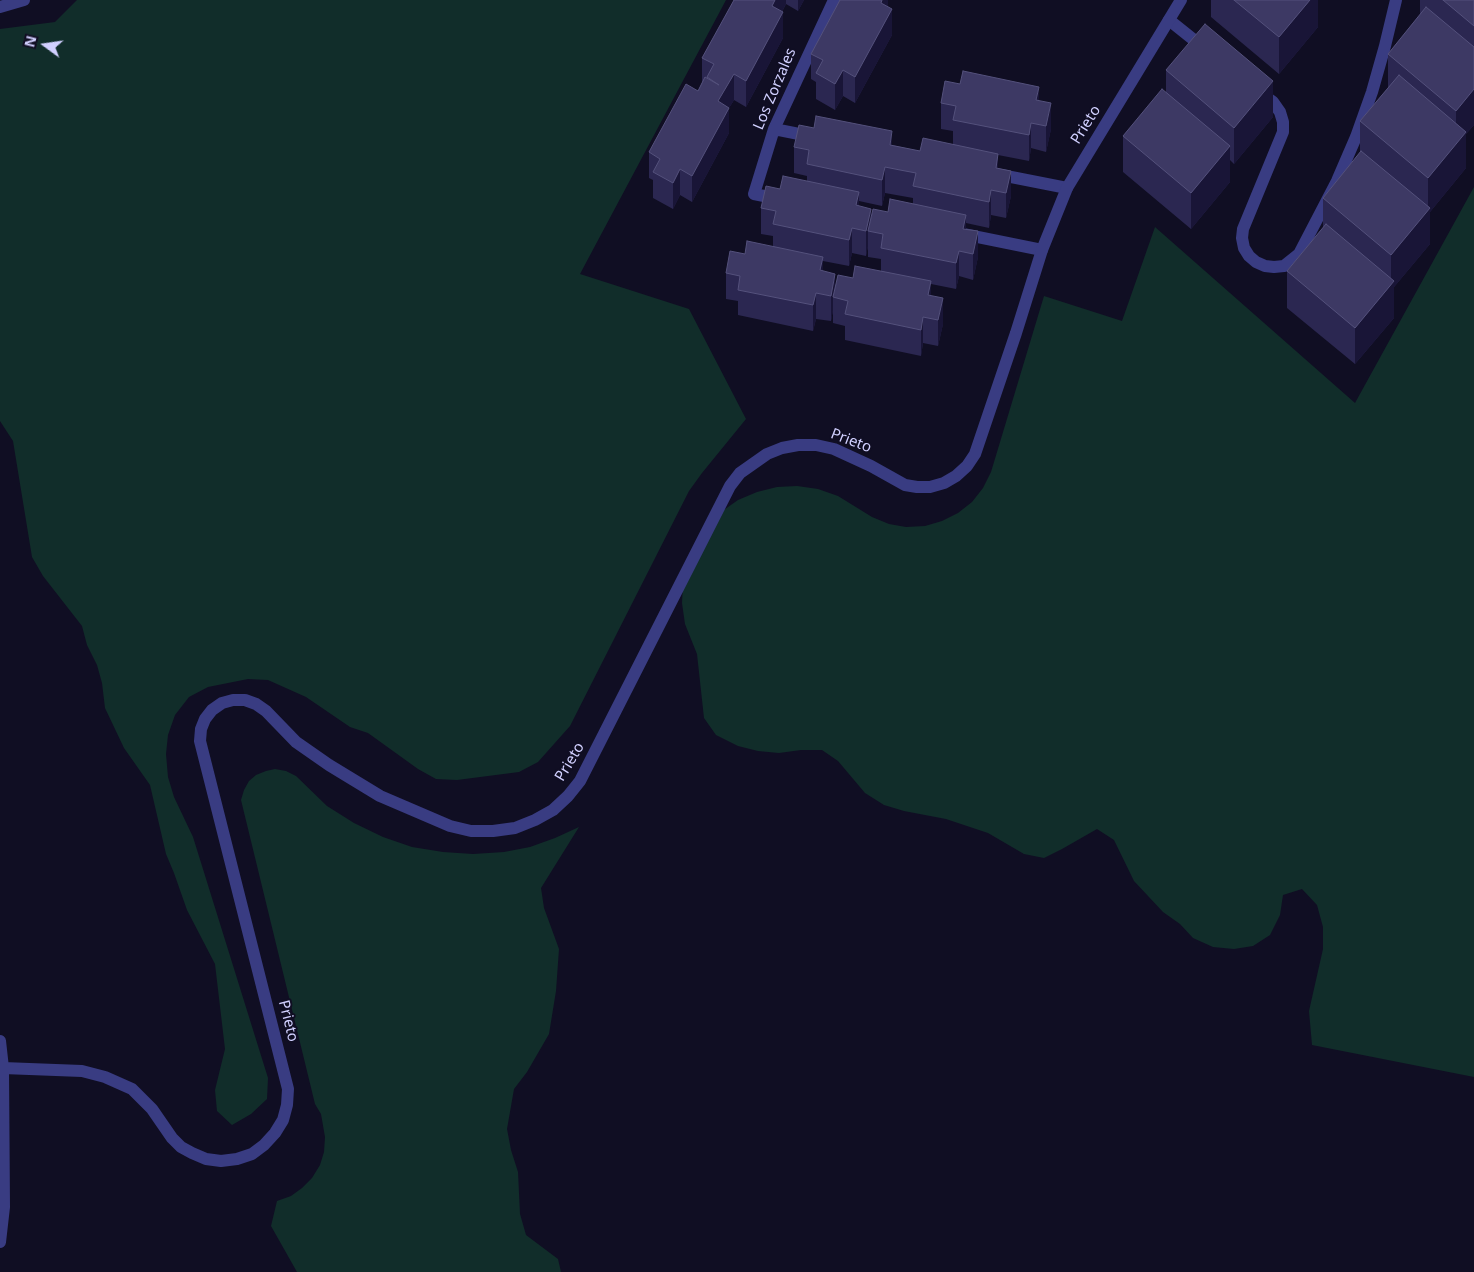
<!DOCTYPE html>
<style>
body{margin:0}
#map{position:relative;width:1474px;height:1272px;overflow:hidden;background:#100e23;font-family:"Noto Sans",sans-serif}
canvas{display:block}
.north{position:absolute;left:20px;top:20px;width:50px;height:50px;-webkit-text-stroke:4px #100e23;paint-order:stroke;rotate:284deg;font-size:14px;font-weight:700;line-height:20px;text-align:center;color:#d1d0ff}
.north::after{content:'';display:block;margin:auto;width:18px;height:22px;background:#d1d0ff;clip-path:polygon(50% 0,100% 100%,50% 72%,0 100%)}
</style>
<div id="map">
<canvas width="1474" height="1272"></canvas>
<div class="north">N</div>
</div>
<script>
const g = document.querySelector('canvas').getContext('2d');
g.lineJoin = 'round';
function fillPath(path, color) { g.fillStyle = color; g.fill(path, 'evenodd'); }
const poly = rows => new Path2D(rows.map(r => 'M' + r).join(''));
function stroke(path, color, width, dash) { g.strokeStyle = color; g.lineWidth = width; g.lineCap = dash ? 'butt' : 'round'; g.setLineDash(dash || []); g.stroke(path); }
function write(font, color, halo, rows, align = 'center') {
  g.font = font + ' "Noto Sans",sans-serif'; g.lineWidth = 4; g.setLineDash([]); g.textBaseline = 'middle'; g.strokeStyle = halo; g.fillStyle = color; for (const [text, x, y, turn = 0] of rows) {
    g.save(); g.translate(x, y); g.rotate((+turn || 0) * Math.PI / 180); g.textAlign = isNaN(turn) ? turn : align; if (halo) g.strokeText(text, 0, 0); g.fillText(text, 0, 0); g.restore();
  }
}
const green = poly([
 [77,0,726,0,580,274,689,309,746,419,702,473,689,491,570,726,538,762,519,772,457,780,436,779,418,769,368,733,350,727,306,697,268,680,248,679,208,687,189,697,175,715,168,735,166,754,168,777,174,797,193,837,268,1078,267,1099,251,1114,232,1125,217,1111,215,1090,225,1049,215,964,187,910,174,873,166,854,150,785,124,748,105,708,102,683,97,665,87,645,82,626,43,576,32,557,13,441,0,421,0,29,55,22],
 [1474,187,1474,1077,1312,1045,1309,1011,1323,949,1323,927,1317,905,1302,889,1283,895,1280,915,1270,935,1253,946,1234,949,1213,947,1193,938,1180,924,1163,912,1134,881,1114,840,1097,829,1062,849,1044,858,1024,854,988,833,946,819,904,811,884,805,865,793,838,761,822,750,801,750,779,753,758,751,738,746,716,735,704,718,697,654,685,624,682,603,683,583,721,512,738,500,757,492,777,487,797,486,818,489,838,496,872,517,889,524,906,527,925,526,942,521,958,513,972,502,983,488,991,472,1044,296,1122,321,1155,227,1355,403],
 [275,769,286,771,296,776,327,806,354,823,383,837,412,847,443,852,473,854,504,852,530,847,555,838,579,827,541,888,544,908,559,949,556,991,549,1034,527,1072,514,1089,507,1129,511,1150,518,1172,520,1214,526,1235,558,1259,561,1272,297,1272,271,1226,277,1201,291,1196,302,1188,312,1178,320,1165,324,1152,325,1137,321,1114,315,1104,241,800,244,790,249,781,256,775,266,771]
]);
const service = poly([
 [1169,20,1204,48],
 [1259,92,1273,102,1280,112,1283,122,1283,132,1243,229,1242,238,1244,248,1249,256,1256,262,1265,266,1274,267,1284,266,1299,254,1337,181,1356,137,1372,92,1385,46,1396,0]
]);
const minor = poly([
 [774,129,814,137],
 [996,174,1067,188],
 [779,199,754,194,774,129,834,0],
 [963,234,1042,250]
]);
const tertiary = poly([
 [0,7,24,0],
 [0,1041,3,1068,4,1207,0,1242],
 [3,1068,82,1071,105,1077,132,1089,152,1109,172,1138,181,1147,192,1153,206,1159,221,1161,237,1159,252,1154,264,1145,275,1133,283,1120,287,1105,288,1089,200,741,201,729,205,719,212,710,222,703,233,700,245,700,256,704,266,711,296,742,329,765,380,796,450,826,471,831,493,831,515,828,535,820,553,810,568,796,580,781,730,486,740,473,767,454,782,448,798,445,816,445,834,449,871,466,905,485,917,487,930,487,944,483,956,476,967,466,975,454,1016,333,1042,250,1067,188,1181,0]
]);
const wall = poly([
 [734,0,804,0,798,11,786,4,782,12,783,38,746,107,734,100,729,108,729,133,692,202,680,195,673,209,653,198,653,180,649,178,649,152,698,91,702,83,702,58],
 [888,0,888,6,892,35,855,103,843,96,835,110,816,99,816,82,811,79,811,54],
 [1211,0,1318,0,1318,27,1279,74,1211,17],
 [1420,0,1474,0,1474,125,1466,134,1466,168,1430,212,1430,244,1394,287,1394,318,1355,364,1287,308,1287,271,1323,228,1323,198,1360,153,1360,121,1388,88,1388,54,1420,15],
 [1166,70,1273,117,1234,164,1230,160,1230,182,1191,229,1123,172,1123,136,1166,93],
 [1039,101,1051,129,1046,152,1031,148,1029,161,998,155,998,168,1011,196,1006,218,991,215,989,228,966,223,966,229,978,257,973,280,959,276,956,289,931,284,931,296,943,324,938,346,923,343,921,356,845,340,845,326,833,323,833,310,831,321,816,319,813,331,738,315,738,301,726,299,726,273,745,254,773,247,773,236,761,234,761,208,780,189,807,181,807,176,794,173,794,147,892,145,920,151,953,144,953,131,941,129,941,103],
 [885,193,913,198,913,204,888,212,871,220,859,206,859,201,882,206],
 [868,246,868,257,881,259,881,271,853,278,835,287,823,271,823,261,849,266,852,253,866,256]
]);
const shadedWall = poly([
 [775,0,786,0,786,4,779,17,772,6],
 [798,0,804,0,798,11],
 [882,0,888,0,888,15,881,3],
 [1310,0,1318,0,1318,27,1279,74,1279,37],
 [892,9,892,35,855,103,855,77],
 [783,12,783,38,746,107,746,81],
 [843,70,843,96,835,110,835,84],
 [734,74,734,100,729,108,729,133,692,202,692,176,718,101],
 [1273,81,1273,117,1234,164,1234,128],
 [1039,87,1039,113,1036,100],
 [1474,89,1474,125,1466,134,1466,168,1430,212,1430,244,1394,287,1394,318,1355,364,1355,328,1391,285,1391,255,1428,210,1428,178,1456,144,1456,111],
 [1051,103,1051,129,1046,152,1046,126],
 [1031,123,1031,148,1029,161,1029,135],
 [892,131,892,157,890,145],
 [1230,146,1230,182,1191,229,1191,193],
 [998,154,998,180,996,168],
 [885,167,885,193,882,206,882,180],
 [680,169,680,195,673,209,673,183],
 [1011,171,1011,196,1006,218,1006,193],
 [991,190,991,215,989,228,989,202],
 [859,192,859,217,856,205],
 [871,209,871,232,868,231,868,246,866,256,866,231],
 [966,215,966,241,963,229],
 [852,228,852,253,849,266,849,240],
 [978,231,978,257,973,280,973,254],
 [959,251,959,276,956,289,956,263],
 [823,257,823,283,820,270],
 [835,274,835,298,833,297,833,310,831,321,831,296],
 [931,281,931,307,928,295],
 [816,293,816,319,813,331,813,305],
 [943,298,943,324,938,346,938,320],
 [923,317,923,343,921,356,921,330]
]);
const building = poly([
 [734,0,775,0,772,6,783,12,746,81,734,74,718,101,729,108,692,176,680,169,673,183,653,172,660,159,649,152,686,84,698,91,705,77,719,85,707,77,714,64,702,58,734,0],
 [840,0,882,0,881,3,892,9,855,77,843,70,835,84,816,73,823,60,811,54,840,0],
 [1234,0,1310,0,1279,37,1234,0],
 [1443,0,1474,0,1474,26,1443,0],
 [1426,7,1474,47,1474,89,1456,111,1388,54,1426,7],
 [1205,24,1273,81,1234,128,1166,70,1205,24],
 [963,71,1039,87,1036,100,1051,103,1046,126,1031,123,1029,135,953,120,956,106,941,103,945,81,960,84,963,71],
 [1399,75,1466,132,1428,178,1360,121,1399,75],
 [1162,89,1230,146,1191,193,1123,136,1162,89],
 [816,116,892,131,890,145,920,151,923,138,998,154,996,168,1011,171,1006,193,991,190,989,202,913,186,916,173,900,170,885,167,882,180,807,164,809,150,794,147,799,125,814,128,816,116],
 [1361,151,1430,208,1391,255,1323,198,1361,151],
 [783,176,859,192,856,205,871,209,866,231,852,228,849,240,773,224,776,211,761,208,766,186,780,189,783,176],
 [890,199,966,215,963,229,978,231,973,254,959,251,956,263,881,248,883,234,868,231,873,209,888,212,890,199],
 [1326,224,1394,281,1355,328,1287,271,1326,224],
 [747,241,823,257,820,270,835,274,831,296,816,293,813,305,738,290,740,276,726,273,730,251,745,254,747,241],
 [855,266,931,281,928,295,943,298,938,320,923,317,921,330,845,314,848,301,833,297,838,275,853,278,855,266]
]);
const streetNames = [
 ["Los Zorzales",775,89,-67],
 ["Prieto",1086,125,-58],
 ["Prieto",851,441,21],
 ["Prieto",570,762,-59],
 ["Prieto",288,1021,76]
];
fillPath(green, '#112d2a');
stroke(service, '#393c82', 12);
stroke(minor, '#393c82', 12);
stroke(tertiary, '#393c82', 12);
fillPath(wall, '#2b2751');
fillPath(shadedWall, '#191537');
fillPath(building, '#3d3964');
stroke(building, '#54517c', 1);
write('15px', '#d1d0ff', '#100e23', streetNames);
</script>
